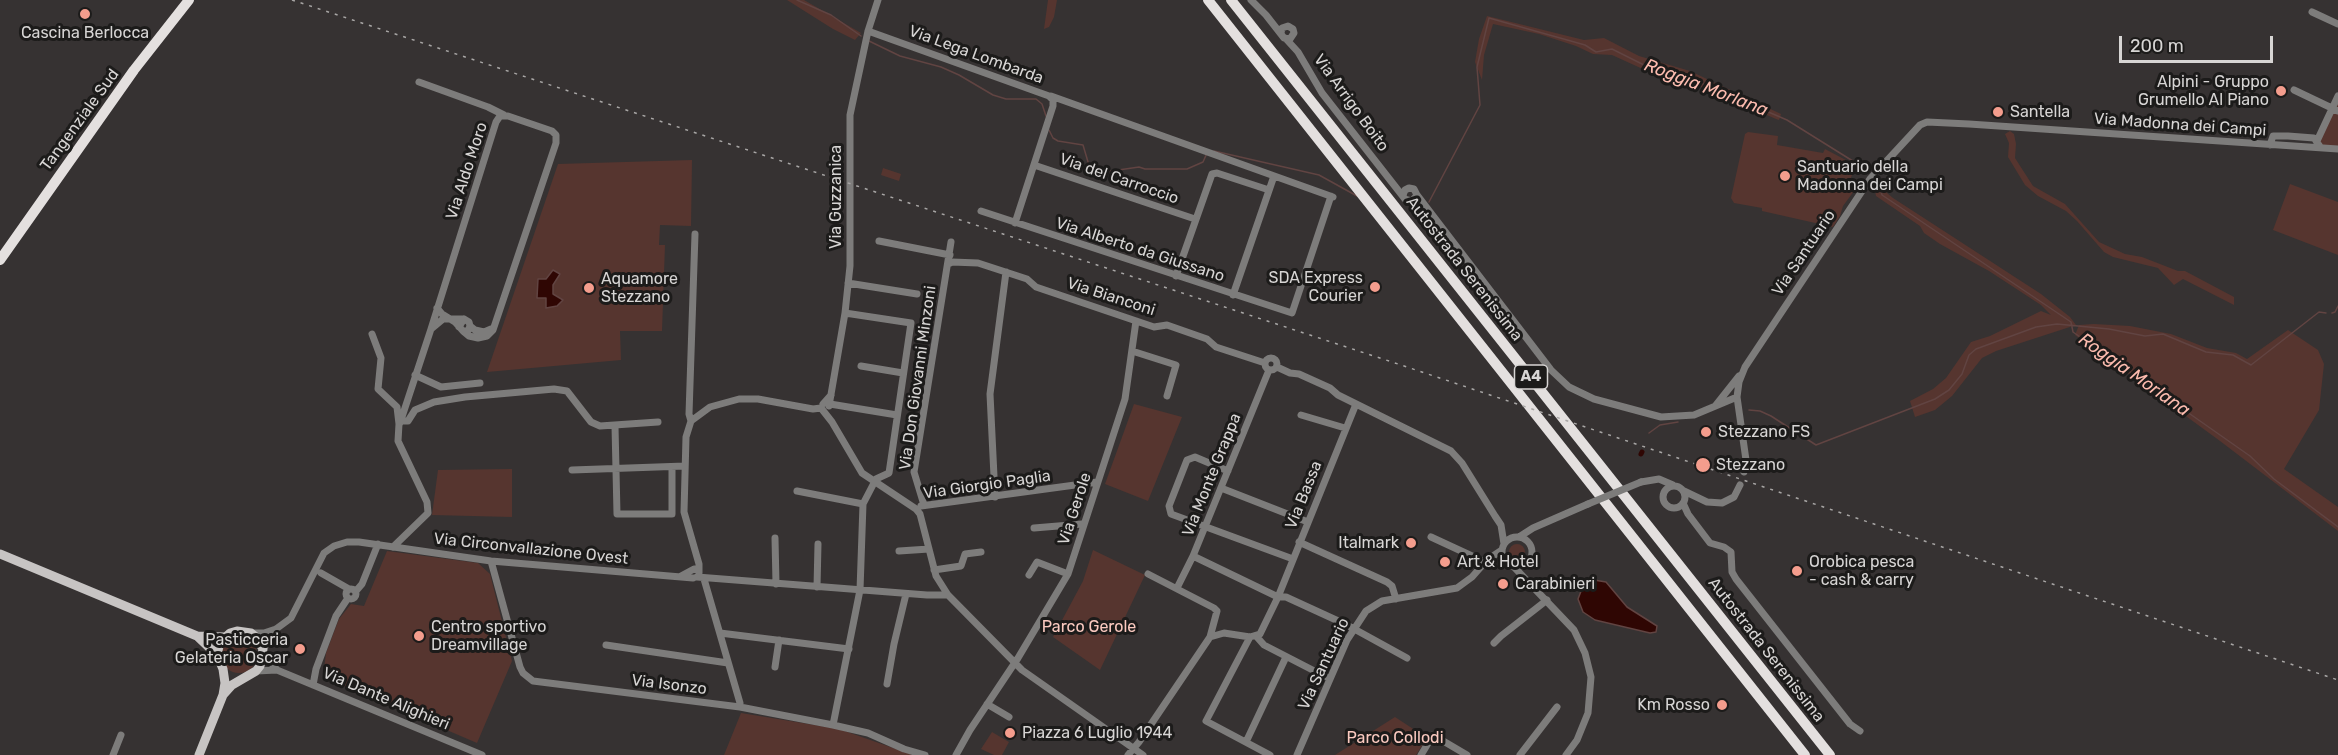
<!DOCTYPE html>
<style>
body{margin:0}
#map{position:relative;width:2338px;height:755px;overflow:hidden;background:#363232;font-family:Rubik,sans-serif}
canvas{display:block}
.scale{position:absolute;left:2119px;top:36px;width:154px;height:27px;box-sizing:border-box;border:3px solid #d7d5d4;border-top:0;padding-left:8px;font-size:18px;line-height:21px;white-space:nowrap;color:#d7d5d4;-webkit-text-stroke:4px #1c1b1a;paint-order:stroke}
</style>
<div id="map">
<canvas width="2338" height="755"></canvas>
<div class="scale">200 m</div>
</div>
<script>
const g = document.querySelector('canvas').getContext('2d');
g.lineJoin = 'round';
function fillPath(path, color) { g.fillStyle = color; g.fill(path, 'evenodd'); }
const poly = rows => new Path2D(rows.map(r => 'M' + r).join(''));
function stroke(path, color, width, dash) { g.strokeStyle = color; g.lineWidth = width; g.lineCap = dash ? 'butt' : 'round'; g.setLineDash(dash || []); g.stroke(path); }
function write(font, color, halo, rows, align = 'center') {
  g.font = font + ' Rubik,sans-serif'; g.lineWidth = 6; g.setLineDash([]); g.textBaseline = 'middle'; g.strokeStyle = halo; g.fillStyle = color; for (const [text, x, y, turn = 0] of rows) {
    g.save(); g.translate(x, y); g.rotate((+turn || 0) * Math.PI / 180); g.textAlign = isNaN(turn) ? turn : align; if (halo) g.strokeText(text, 0, 0); g.fillText(text, 0, 0); g.restore();
  }
}
const green = poly([
 [787,0,804,0,861,33,855,40,833,29],
 [1048,0,1057,0,1054,17,1049,27,1044,29],
 [1487,16,1584,40,1604,38,1639,56,1690,71,1781,114,1779,120,1776,119,1746,106,1742,108,1687,80,1667,80,1612,55,1593,54,1576,46,1539,34,1493,24,1484,55,1482,80,1475,62,1479,39],
 [2338,94,2338,149,2318,146],
 [2010,131,2014,134,2016,144,2015,158,2033,186,2065,204,2099,242,2125,254,2142,257,2178,271,2185,271,2234,297,2234,305,2183,279,2174,285,2158,268,2113,257,2104,252,2077,221,2066,211,2038,196,2025,185,2008,157,2009,143,2005,134],
 [1748,132,1778,136,1777,145,1823,153,1825,149,1857,166,1851,177,1854,191,1843,206,1840,216,1833,227,1762,211,1762,208,1734,203,1731,198,1745,134],
 [692,160,691,226,660,225,659,245,665,245,662,331,620,331,621,360,487,372,558,164],
 [883,168,901,174,899,181,881,175],
 [1878,177,1887,193,1893,198,2041,294,2070,317,2076,325,1996,351,1982,358,1952,396,1935,410,1915,417,1910,401,1933,389,1946,378,1971,342,1990,336,2041,311,2051,315,2041,305,1989,271,1940,244,1924,233,1920,226,1876,196,1874,185],
 [2290,184,2338,202,2338,255,2273,230],
 [2094,324,2130,326,2171,334,2207,348,2236,353,2247,359,2288,330,2318,350,2324,364,2319,410,2284,469,2338,507,2338,531,2220,441,2075,335,2079,325],
 [1134,404,1182,417,1148,501,1105,484],
 [512,469,512,517,432,515,438,470],
 '1509 552a8 8 0 1 1 16 0a8 8 0 1 1-16 0Z',
 [1093,550,1145,575,1100,670,1053,637,1083,581],
 [387,551,478,563,490,574,512,661,477,743,323,677,326,653,339,619,351,604,364,606],
 '221 655a18 18 0 1 1 36 0a18 18 0 1 1-36 0Z',
 [741,713,839,729,913,755,724,755],
 [1395,717,1427,738,1416,755,1335,755],
 [992,732,1009,742,1002,755,994,755,981,749]
]);
const water = poly([
 [553,270,560,274,553,285,553,294,563,300,557,306,546,308,546,298,537,298,538,279,546,279,553,270],
 [1594,580,1606,582,1627,607,1657,626,1656,632,1650,633,1595,620,1583,612,1578,599,1583,586,1594,580]
]);
const stream = poly([
 [797,0,831,15,861,36],
 [869,41,900,56,941,67,959,75,993,95,1006,99,1036,99,1042,104,1046,116],
 [1049,130,1053,138,1058,141,1083,145,1091,172,1098,173,1139,167,1145,169,1187,169,1203,162,1207,153],
 [1214,151,1319,175,1357,196],
 [1878,181,1882,195,2071,322,2073,332,2250,456,2274,479,2338,527],
 [1429,202,1480,105,1477,67,1489,18,1585,45,1596,52,1612,49,1664,75,1682,75,1787,120,1864,168],
 [2332,313,2335,312,2338,306],
 [1749,410,1760,411,1771,416,1816,445,1935,399,1949,390,1962,374,1969,355,1976,349,2036,327,2057,324,2109,329,2145,336,2163,334,2206,352,2233,355,2251,365,2319,312,2326,313],
 [1649,433,1660,425,1678,422]
]);
const canal = poly([
 [1641,454,1642,452]
]);
const minor = poly([
 [1251,0,1266,15,1284,38,1290,39,1294,33,1293,29,1288,26,1282,28,1281,33],
 [2312,12,2338,24],
 [868,31,1049,96,1053,100,1053,106,1015,223],
 [1287,40,1298,52,1322,93,1405,199,1412,201,1417,195,1414,189,1409,188,1405,190,1403,195],
 [419,82,488,107,504,115],
 [2294,90,2338,111],
 [1051,96,1333,197],
 [2317,141,2338,96],
 [2270,145,2273,136,2288,136,2314,138,2321,148],
 [1034,165,1195,219],
 [1417,195,1551,370,1569,387,1594,399,1661,417,1694,415,1737,397],
 [981,211,1292,313,1331,196],
 [879,241,950,255],
 [948,264,952,262,978,263,1027,279,1036,287,1154,327,1167,325,1207,339,1216,347,1265,363],
 [1176,276,1212,174,1217,173,1269,190],
 [848,283,917,294],
 [1233,295,1274,176],
 [437,308,442,314,455,322,463,331,468,331,470,326,469,322,464,319,459,327],
 [470,326,475,330,484,332,491,329],
 [431,329,496,122,500,116,508,116,552,131,556,135,556,143,493,330,487,336,478,338,469,336,463,331],
 [372,334,381,358,378,389,397,407,399,424,398,441,427,502,428,513,393,547],
 [1132,351,1176,365,1167,396],
 '1265 364a6 6 0 1 1 12 0a6 6 0 1 1-12 0Z',
 [861,366,903,373],
 [1277,367,1290,373,1299,374,1330,388,1338,395,1451,451,1462,463,1495,516,1501,525,1504,544],
 [415,375,441,387,480,383],
 [823,404,831,395],
 [830,404,897,415],
 [1716,405,1739,376],
 [829,406,845,313,850,266,850,115,868,31,878,0],
 [821,408,832,422,862,473,916,509,920,514,936,576,948,595,1022,670,1143,755],
 [1301,415,1345,428],
 [401,421,408,421,415,410,434,402,465,397,554,389,567,391,591,422,600,426,658,422],
 [691,421,689,414,695,234],
 [400,423,431,329,443,319,464,319],
 [615,426,617,514,672,514,672,468],
 [572,470,685,466],
 [1228,471,1195,457,1187,460,1169,506,1171,514,1293,559],
 [1744,472,1746,460,1737,397,1739,382,1745,367,1870,179,1920,125,1927,122,1969,124,2338,149],
 [1641,482,1659,479,1673,485],
 '1663 497a11 11 0 1 1 22 0a11 11 0 1 1-22 0Z',
 [1221,488,1308,522],
 [797,491,863,504],
 [1684,491,1707,502,1722,503,1734,497,1740,485],
 [995,497,990,394,1006,272],
 [1683,503,1688,514,1710,543,1724,547,1731,552,1732,572,1736,579,1850,724,1860,731],
 [924,505,914,472,951,242],
 [921,506,1097,482],
 [1034,528,1082,524],
 [1431,537,1485,562],
 [1519,537,1533,528,1588,504],
 '1502 552a15 15 0 1 1 30 0a15 15 0 1 1-30 0Z',
 [775,538,776,584],
 [1299,542,1387,582,1392,586,1396,599],
 [899,551,929,549],
 [1193,556,1278,597,1286,597,1347,625,1407,658],
 [491,561,520,667,523,673,533,681,740,707,833,725,868,733,904,749,925,755],
 [1514,567,1574,630,1585,653,1591,677,1588,713,1577,740,1566,755],
 [934,570,961,566,965,554,981,552],
 [321,573,349,589],
 [699,573,699,564,684,512,686,437,691,421,710,407,739,399,758,399,813,409,821,408],
 [1148,574,1214,608,1217,611,1210,637],
 [1029,575,1037,562,1068,574],
 [681,576,694,569,698,570],
 [697,577,927,595,948,595],
 [704,579,740,703,740,707],
 [817,587,818,544],
 [1177,588,1193,556,1269,370],
 '346 594a5 5 0 1 1 10 0a5 5 0 1 1-10 0Z',
 [356,591,362,584,378,544],
 [251,633,264,633,276,629,291,618,324,553,334,546,347,542,359,542,491,561,693,578],
 [720,633,849,649],
 [1256,636,1264,645,1330,679],
 [1250,637,1206,721,1270,755],
 [1494,643,1501,636,1547,600],
 [606,645,728,663],
 [263,649,276,629],
 [263,653,277,670],
 [775,667,779,640],
 [256,671,277,670,482,755],
 [887,684,894,644,906,594],
 [313,685,316,669,336,616,348,598],
 [987,704,1009,717],
 [833,725,860,590,863,504,876,479,889,473,911,323,845,313],
 [1246,742,1286,657],
 [113,755,121,735],
 [956,755,970,730,1018,658,1068,574,1125,399,1136,321],
 [1128,755,1139,742,1210,637,1224,633,1250,637,1260,634,1278,597,1356,404],
 [1297,755,1347,640,1366,611,1382,601,1457,588,1472,577,1487,560,1502,550],
 [1421,755,1433,735,1467,755],
 [1520,755,1557,707]
]);
const major = poly([
 [0,554,197,636,217,655],
 [197,636,225,637],
 [199,755,223,695,225,683,223,669,217,655,220,642,230,633,237,631,251,633,256,637,263,649,260,666,256,671,232,685,223,695]
]);
const highway = poly([
 [1208,0,1805,755],
 [1231,0,1830,755],
 [0,260,134,70,189,0]
]);
const rail = poly([
 [292,0,1401,365,2338,680]
]);
const minorBridge = poly([
 [1588,504,1641,482]
]);
const markers = [
 [85,14,6,"#f49d8d"],
 [2281,91,6,"#f49d8d"],
 [1998,112,6,"#f49d8d"],
 [1785,176,6,"#f49d8d"],
 [1375,287,6,"#f49d8d"],
 [589,288,6,"#f49d8d"],
 [1706,432,6,"#f49d8d"],
 [1703,465,8,"#f49d8d"],
 [1411,543,6,"#f49d8d"],
 [1445,562,6,"#f49d8d"],
 [1797,571,6,"#f49d8d"],
 [1503,584,6,"#f49d8d"],
 [419,636,6,"#f49d8d"],
 [300,649,6,"#f49d8d"],
 [1722,705,6,"#f49d8d"],
 [1010,733,6,"#f49d8d"]
];
const shields = [
 [1531,377,33]
];
const shieldNames = [
 ["A4",1531,377]
];
const poiNames = [
 ["Cascina Berlocca",85,33,"center"],
 ["Alpini - Gruppo",2269,82,"right"],
 ["Grumello Al Piano",2269,100,"right"],
 ["Santella",2010,112],
 ["Santuario della",1797,167],
 ["Madonna dei Campi",1797,185],
 ["SDA Express",1363,278,"right"],
 ["Courier",1363,296,"right"],
 ["Aquamore",601,279],
 ["Stezzano",601,297],
 ["Stezzano FS",1718,432],
 ["Stezzano",1716,465],
 ["Italmark",1399,543,"right"],
 ["Art & Hotel",1457,562],
 ["Orobica pesca",1809,562],
 ["- cash & carry",1809,580],
 ["Carabinieri",1515,584],
 ["Centro sportivo",431,627],
 ["Dreamvillage",431,645],
 ["Pasticceria",288,640,"right"],
 ["Gelateria Oscar",288,658,"right"],
 ["Km Rosso",1710,705,"right"],
 ["Piazza 6 Luglio 1944",1022,733]
];
const streetNames = [
 ["Via Lega Lombarda",976,55,20],
 ["Via Arrigo Boito",1351,103,54],
 ["Tangenziale Sud",80,120,-54],
 ["Via Madonna dei Campi",2180,125,4],
 ["Via Aldo Moro",467,171,-72],
 ["Via del Carroccio",1119,179,19],
 ["Via Guzzanica",836,197,-90],
 ["Via Alberto da Giussano",1140,250,18],
 ["Via Santuario",1804,253,-56],
 ["Autostrada Serenissima",1464,269,52],
 ["Via Bianconi",1111,297,18],
 ["Via Don Giovanni Minzoni",918,378,-82],
 ["Via Monte Grappa",1212,475,-68],
 ["Via Giorgio Paglia",987,485,-8],
 ["Via Bassa",1304,495,-68],
 ["Via Gerole",1075,509,-72],
 ["Via Circonvallazione Ovest",531,549,6],
 ["Autostrada Serenissima",1766,650,52],
 ["Via Santuario",1324,664,-65],
 ["Via Isonzo",669,685,7],
 ["Via Dante Alighieri",386,699,23]
];
const parkNames = [
 ["Parco Gerole",1089,627],
 ["Parco Collodi",1395,738]
];
const waterNames = [
 ["Roggia Morlana",1706,88,21],
 ["Roggia Morlana",2134,375,35]
];
fillPath(green, '#56352f');
fillPath(water, '#2f0603');
stroke(water, '#614442', 1.5);
stroke(stream, '#614442', 1.5);
stroke(canal, '#2f0603', 5);
stroke(minor, '#7d7c7b', 7);
stroke(major, '#c7c4c3', 9);
stroke(highway, '#e4e0df', 10);
stroke(rail, '#a8a6a5', 1.5, [3, 6]);
stroke(minorBridge, '#7d7c7b', 7);
for (const [x, y, r, color] of markers) { const dot = new Path2D(); dot.arc(x, y, r, 0, 2 * Math.PI); g.fillStyle = color; g.fill(dot); stroke(dot, '#1c1b1a', 2); }
for (const [x, y, w] of shields) { const box = new Path2D(); box.roundRect(x - w / 2, y - 12, w, 24, 4.5); g.fillStyle = '#1c1b1a'; g.fill(box); stroke(box, '#d7d5d4', 1.5); }
write('bold 15px', '#d7d5d4', null, shieldNames);
write('16px', '#d7d5d4', '#1c1b1a', poiNames, 'left');
write('16px', '#d7d5d4', '#1c1b1a', streetNames);
write('16px', '#fbcac0', '#1c1b1a', parkNames);
write('italic 18px', '#fcbbae', '#1c1b1a', waterNames);
</script>
